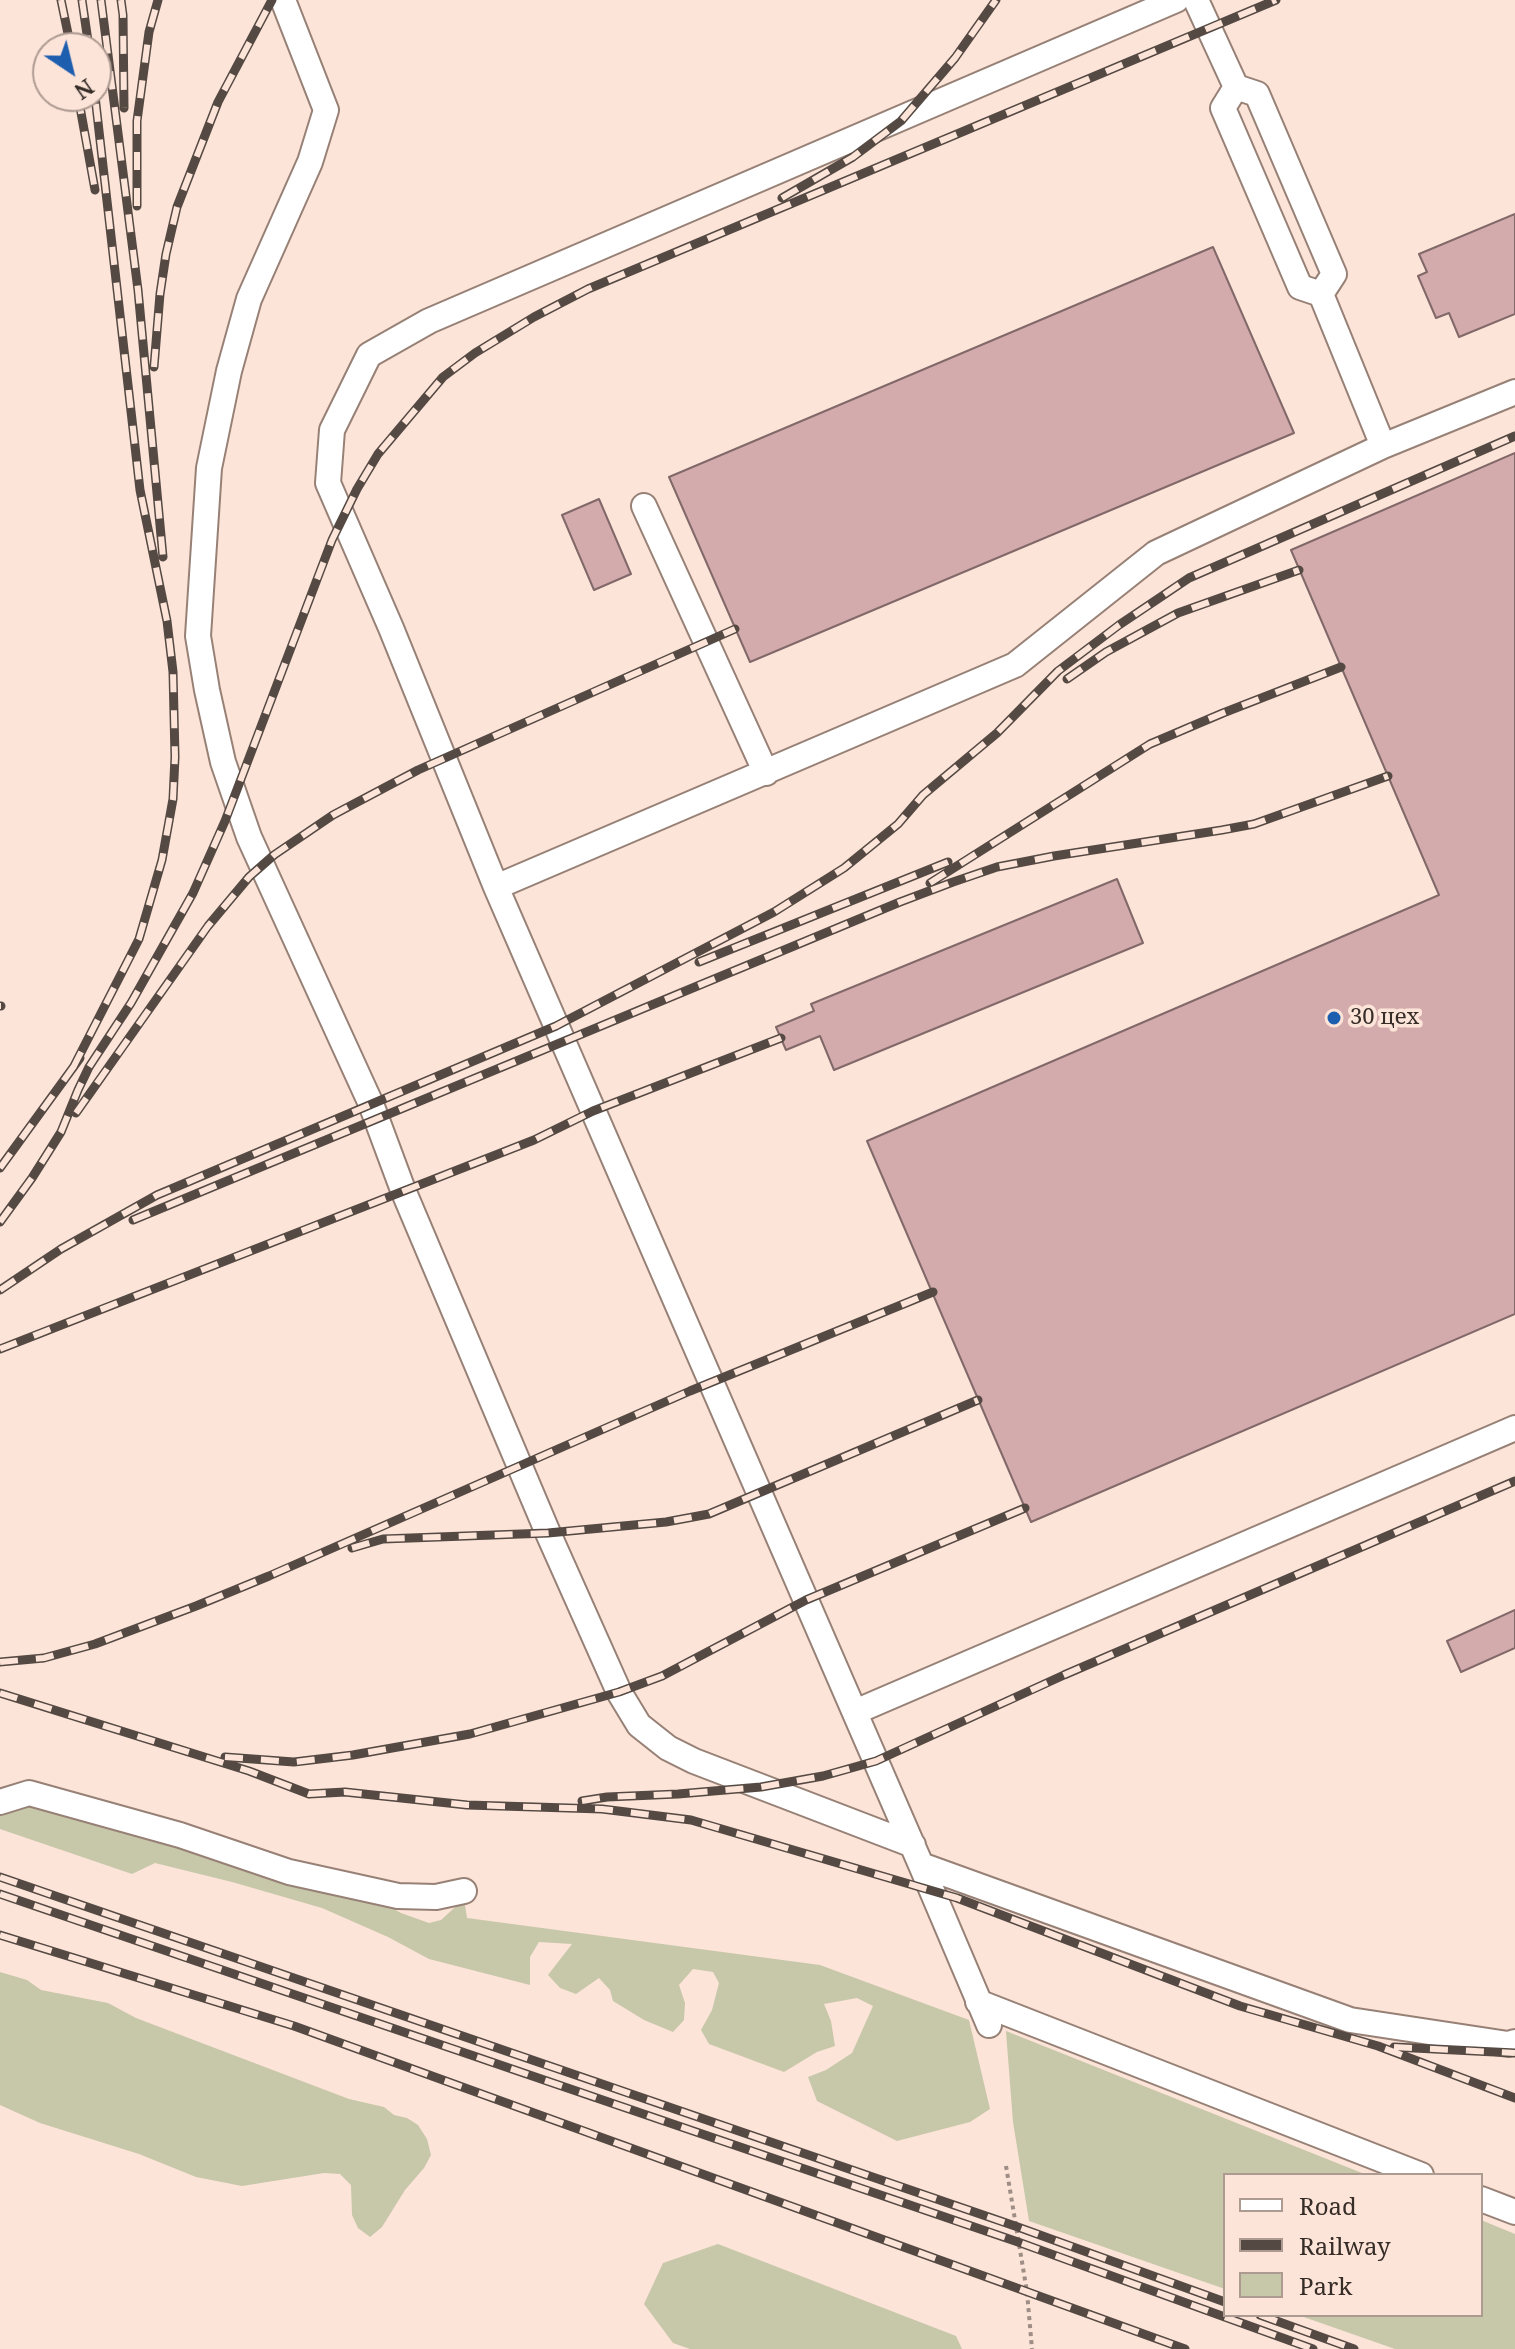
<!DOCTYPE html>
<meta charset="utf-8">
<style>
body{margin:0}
#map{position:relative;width:1515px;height:2349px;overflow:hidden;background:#fde4d8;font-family:"Noto Serif",serif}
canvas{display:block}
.legend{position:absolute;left:1223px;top:2173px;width:260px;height:144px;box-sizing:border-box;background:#fde4d8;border:2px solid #ad9b92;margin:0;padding:10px 14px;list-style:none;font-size:24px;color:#362d28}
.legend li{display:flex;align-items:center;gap:16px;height:40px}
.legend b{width:40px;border:2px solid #ad9b92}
.north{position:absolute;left:32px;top:32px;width:80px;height:80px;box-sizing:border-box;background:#fde4d8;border:2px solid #ad9b92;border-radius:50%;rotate:145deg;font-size:22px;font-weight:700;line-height:32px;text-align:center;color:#362d28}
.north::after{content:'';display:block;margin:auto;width:28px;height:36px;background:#1e5eaf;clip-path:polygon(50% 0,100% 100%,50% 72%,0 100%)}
</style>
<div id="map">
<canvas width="1515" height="2349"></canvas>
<ul class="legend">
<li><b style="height:10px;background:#fff"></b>Road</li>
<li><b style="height:10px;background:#554943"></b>Railway</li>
<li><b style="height:22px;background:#c7c7a9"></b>Park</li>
</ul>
<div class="north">N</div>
</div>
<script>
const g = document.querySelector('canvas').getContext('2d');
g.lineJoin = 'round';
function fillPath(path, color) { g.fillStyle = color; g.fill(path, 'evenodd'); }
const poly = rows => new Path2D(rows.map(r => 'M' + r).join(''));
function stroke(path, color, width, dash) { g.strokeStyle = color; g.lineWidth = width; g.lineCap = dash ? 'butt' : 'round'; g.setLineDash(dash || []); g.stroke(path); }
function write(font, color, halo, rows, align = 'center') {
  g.font = font + ' "Noto Serif",serif'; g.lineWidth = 7; g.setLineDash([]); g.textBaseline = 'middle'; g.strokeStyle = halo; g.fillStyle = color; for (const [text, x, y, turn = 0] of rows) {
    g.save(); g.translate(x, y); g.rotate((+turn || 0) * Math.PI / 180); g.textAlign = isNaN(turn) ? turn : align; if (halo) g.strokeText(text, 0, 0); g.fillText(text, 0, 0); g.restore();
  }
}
const green = poly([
 [20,1799,367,1894,401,1913,429,1923,441,1920,464,1899,467,1918,820,1965,969,2020,990,2109,970,2122,897,2141,817,2101,808,2077,826,2070,852,2053,873,2006,857,1998,824,2004,831,2021,835,2046,817,2052,784,2072,709,2044,701,2030,712,2010,719,1983,713,1972,693,1969,679,1985,685,2003,684,2020,673,2032,644,2020,613,2001,610,1990,599,1978,576,1994,560,1988,548,1975,572,1944,539,1942,530,1957,530,1985,429,1959,388,1937,322,1908,232,1882,155,1863,132,1874,0,1829,0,1808],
 [0,1972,27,1980,41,1990,108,2003,136,2018,349,2099,384,2107,394,2115,407,2118,418,2125,427,2139,431,2155,424,2168,405,2190,382,2227,370,2237,358,2228,352,2215,351,2185,340,2174,324,2173,242,2186,196,2177,139,2154,40,2123,0,2105],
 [1006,2032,1006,2031,1367,2175,1225,2175,1225,2289,1029,2221,1013,2122],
 [1481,2220,1515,2234,1515,2349,1395,2349,1298,2315,1481,2315],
 [718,2244,956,2336,962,2349,690,2349,673,2343,644,2304,663,2263]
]);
const building = poly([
 [1515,214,1515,314,1459,337,1449,313,1436,318,1418,276,1427,272,1419,254,1515,214],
 [1213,247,1294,433,750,662,669,477,1213,247],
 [1515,453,1515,1314,1031,1522,867,1141,1439,895,1291,550,1515,453],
 [599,499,631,574,594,590,562,515,599,499],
 [1117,879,1143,943,834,1070,820,1036,786,1050,776,1027,814,1011,811,1004,1117,879],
 [1515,1610,1515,1648,1461,1672,1447,1641,1515,1610]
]);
const path = poly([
 [1006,2166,1027,2292,1032,2349]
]);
const minor = poly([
 [283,0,326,110,310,162,249,299,229,371,209,468,198,636,207,690,223,762,249,837,371,1104,403,1190,548,1533,619,1692,639,1725,668,1748,694,1761,913,1845],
 [1196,0,1236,87,1257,94,1334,274,1321,294],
 [1236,87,1223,108,1300,287,1321,294,1383,446],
 [644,506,766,773],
 [496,887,1015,665,1156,553,1383,446,1515,392],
 [855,1712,1515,1428],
 [0,1802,29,1793,180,1835,289,1872,398,1896,436,1897,464,1891],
 [921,1865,1350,2020,1508,2044,1515,2042],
 [978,2002,1421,2175],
 [989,2025,921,1865,496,887,391,628,328,483,332,430,369,355,429,321,1176,0],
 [1481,2199,1515,2212]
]);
const rail = poly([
 [61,0,71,48],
 [82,0,89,48],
 [101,0,138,290,163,557],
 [121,0,123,15,124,108],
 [78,96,95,190],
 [782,198,853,157,901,121,955,58,996,0],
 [137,206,137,121,149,32,158,0],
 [154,367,160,294,166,254,177,207,218,102,272,0],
 [1067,679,1106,652,1178,613,1299,570],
 [930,883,1150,744,1223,713,1341,667],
 [699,962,948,862],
 [0,1006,1,1006],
 [73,1068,139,939,162,860,173,799,175,757,173,672,167,621,140,490,95,96],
 [76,1113,208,926,249,877,274,855,333,815,418,770,735,629],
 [0,1168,80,1058],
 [133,1220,900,902,953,882,997,867,1054,856,1222,830,1254,824,1388,776],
 [0,1222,32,1178,61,1132,78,1090,89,1067,131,1003,193,893,225,821,332,540,357,489,378,454,443,377,475,353,534,317,588,289,1276,0],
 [0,1290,61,1249,157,1195,556,1026,774,912,844,868,898,824,923,795,997,733,1058,671,1119,625,1189,578,1515,436],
 [0,1349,534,1140,593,1111,781,1038],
 [352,1548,383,1539,548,1533,666,1522,709,1514,978,1400],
 [0,1662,44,1658,95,1644,196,1606,269,1576,690,1391,933,1292],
 [0,1693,249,1771,309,1794,345,1792,467,1805,602,1809,691,1820,957,1898,1240,2006,1378,2046,1515,2098],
 [225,1757,294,1762,353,1755,470,1734,619,1692,662,1676,806,1600,1025,1508],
 [582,1801,607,1797,678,1794,761,1787,823,1776,876,1761,1064,1675,1515,1481],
 [0,1877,1015,2226,1225,2302],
 [0,1894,1018,2242,1313,2349],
 [0,1935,294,2026,1185,2349],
 [1394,2047,1515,2053],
 [1260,2315,1354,2349]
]);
const markers = [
 [1334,1018,8,"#1e5eaf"]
];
const poiNames = [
 ["30 цех",1350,1018]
];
fillPath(green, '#c7c7a9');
fillPath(building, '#d4abac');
stroke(building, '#816869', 2);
stroke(minor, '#978176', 28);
stroke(path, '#9f8e85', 4, [4, 4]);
stroke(minor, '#fff', 24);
stroke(rail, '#554943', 9);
stroke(rail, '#fde4d8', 6, [18]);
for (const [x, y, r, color] of markers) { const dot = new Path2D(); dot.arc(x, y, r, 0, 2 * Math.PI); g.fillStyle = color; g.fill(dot); stroke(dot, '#fde4d8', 3); }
write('22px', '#362d28', '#fde4d8', poiNames, 'left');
</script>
